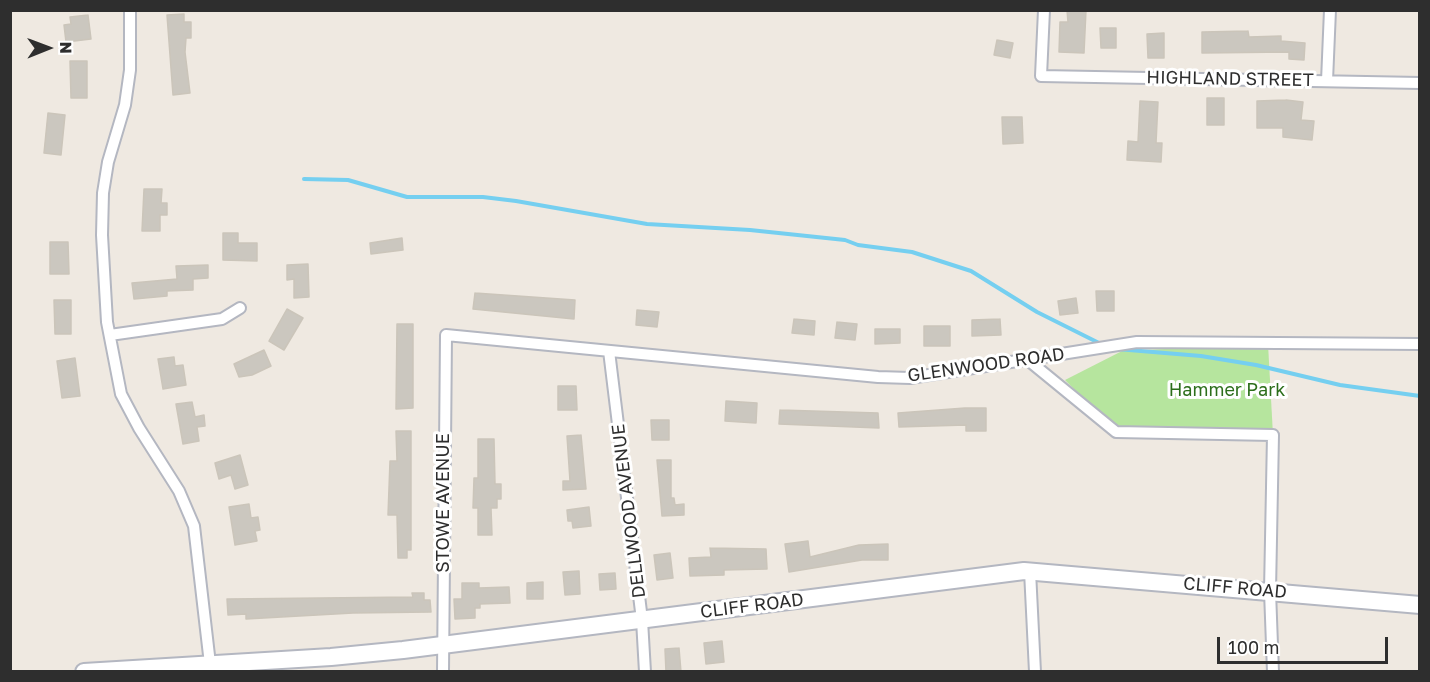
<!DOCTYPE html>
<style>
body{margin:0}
#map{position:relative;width:1430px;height:682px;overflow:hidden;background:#efe9e1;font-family:"Golos Text",sans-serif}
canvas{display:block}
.frame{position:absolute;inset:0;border:12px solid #2e2e2e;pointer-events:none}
.north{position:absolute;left:18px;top:18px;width:60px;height:60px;-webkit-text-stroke:4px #fff;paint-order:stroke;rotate:89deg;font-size:16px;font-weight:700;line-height:24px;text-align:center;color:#2e2e2e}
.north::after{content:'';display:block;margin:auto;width:21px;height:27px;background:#2e2e2e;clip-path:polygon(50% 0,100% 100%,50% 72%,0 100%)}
.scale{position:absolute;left:1217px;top:637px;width:171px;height:27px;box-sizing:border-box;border:3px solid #2e2e2e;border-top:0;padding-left:8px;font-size:18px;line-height:21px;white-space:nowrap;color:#2e2e2e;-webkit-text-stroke:4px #fff;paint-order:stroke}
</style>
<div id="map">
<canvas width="1430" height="682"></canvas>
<div class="frame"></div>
<div class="north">N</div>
<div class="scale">100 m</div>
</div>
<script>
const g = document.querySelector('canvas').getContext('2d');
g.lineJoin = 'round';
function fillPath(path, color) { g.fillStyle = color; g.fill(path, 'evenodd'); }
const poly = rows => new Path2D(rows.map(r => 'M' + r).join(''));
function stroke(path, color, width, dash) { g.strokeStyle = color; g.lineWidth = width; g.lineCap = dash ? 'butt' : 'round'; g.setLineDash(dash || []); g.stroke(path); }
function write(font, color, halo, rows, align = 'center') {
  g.font = font + ' "Golos Text",sans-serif'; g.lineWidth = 6; g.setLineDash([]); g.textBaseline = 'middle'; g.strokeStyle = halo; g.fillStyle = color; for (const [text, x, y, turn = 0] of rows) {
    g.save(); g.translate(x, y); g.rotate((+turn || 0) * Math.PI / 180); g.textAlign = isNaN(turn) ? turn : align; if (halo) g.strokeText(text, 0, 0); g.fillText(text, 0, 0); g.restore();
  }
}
const green = poly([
 [1268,344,1273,435,1116,432,1065,380,1122,351]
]);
const stream = poly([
 [304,179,348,180,407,197,483,197,516,201,647,224,750,230,845,240,858,245,912,252,971,271,1037,312,1101,344],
 [1117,349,1201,356,1256,365,1340,385,1420,396]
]);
const building = poly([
 [1067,10,1086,10,1084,53,1059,52,1060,22,1068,22,1067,10],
 [184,14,184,22,191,22,191,38,186,38,185,52,190,93,173,95,167,15,184,14],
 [88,15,91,39,66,42,64,25,71,24,70,17,88,15],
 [1100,28,1116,28,1116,48,1101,48,1100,28],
 [1248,31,1249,37,1281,36,1281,41,1305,43,1304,60,1289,59,1289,52,1202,53,1202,32,1248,31],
 [1164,33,1164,58,1148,58,1147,34,1164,33],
 [997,40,1013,43,1010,58,994,55,997,40],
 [70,61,87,61,87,98,71,98,70,61],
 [1207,98,1224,98,1224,125,1207,125,1207,98],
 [1286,100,1303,102,1301,120,1314,121,1312,140,1283,137,1283,128,1257,128,1257,101,1286,100],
 [1140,101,1158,102,1156,143,1162,143,1161,162,1127,160,1128,141,1138,142,1140,101],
 [48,113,65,115,61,155,44,153,48,113],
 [1002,117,1022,117,1023,143,1003,144,1002,117],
 [144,189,162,189,161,203,167,203,167,215,160,215,160,231,142,231,144,189],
 [223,233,238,233,238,243,257,243,257,261,223,260,223,233],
 [402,238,403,250,371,254,370,243,402,238],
 [50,242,68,242,69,274,50,274,50,242],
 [308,264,309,297,294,298,294,279,287,280,287,265,308,264],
 [208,265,208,278,193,279,193,290,167,291,167,296,134,299,132,283,177,279,176,266,208,265],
 [1096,291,1114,291,1114,311,1097,311,1096,291],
 [475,293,575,300,574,319,473,309,475,293],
 [1076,298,1078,313,1060,315,1058,301,1076,298],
 [54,300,71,300,71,334,55,334,54,300],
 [287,309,303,318,284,350,269,341,287,309],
 [637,310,659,312,657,327,636,325,637,310],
 [794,319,815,321,814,335,792,333,794,319],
 [1000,319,1001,335,972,336,972,320,1000,319],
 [837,322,857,324,855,340,835,338,837,322],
 [397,324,413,324,413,408,396,409,397,324],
 [924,326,950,326,950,346,924,346,924,326],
 [875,329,900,329,900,343,875,344,875,329],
 [264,350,271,366,252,375,239,377,234,364,264,350],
 [174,357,175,366,183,365,186,385,163,389,158,359,174,357],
 [75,358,80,396,62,398,57,361,75,358],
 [558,386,576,386,577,410,558,410,558,386],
 [726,401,757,403,756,423,725,421,726,401],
 [192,402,195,417,204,415,205,426,197,427,199,441,183,444,176,404,192,402],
 [965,408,986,408,986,431,966,431,966,425,899,427,898,413,965,408],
 [780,410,878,413,879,428,779,424,780,410],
 [651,420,669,420,669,440,652,440,651,420],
 [396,431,411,431,411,550,407,550,407,558,398,558,397,515,388,515,390,461,397,461,396,431],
 [581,435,586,489,563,490,563,481,570,481,567,436,581,435],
 [478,439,494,439,495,484,501,484,501,499,497,499,497,508,491,508,492,535,478,535,478,508,473,508,474,478,478,478,478,439],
 [240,455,248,485,235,489,231,475,219,479,215,463,240,455],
 [657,460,671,460,671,498,674,498,675,505,684,504,684,515,662,516,657,460],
 [249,504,251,518,258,517,260,530,255,531,257,541,235,545,229,507,249,504],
 [589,507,591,526,573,528,572,521,568,521,567,510,589,507],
 [808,541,810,557,859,545,888,544,888,560,862,560,789,572,785,544,808,541],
 [710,548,766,549,767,569,724,570,724,575,690,576,689,558,711,557,710,548],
 [670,553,673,578,657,580,654,555,670,553],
 [579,571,580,594,565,595,563,572,579,571],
 [615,573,616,589,600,590,599,574,615,573],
 [543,582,543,599,527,599,527,583,543,582],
 [462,583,479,583,479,588,509,587,510,603,480,604,480,608,475,608,475,618,455,619,454,599,462,599,462,583],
 [412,593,424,593,424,600,430,600,431,612,353,613,246,619,246,614,228,615,227,599,413,597,412,593],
 [722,641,724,662,706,664,704,643,722,641],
 [679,648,681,672,666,672,665,649,679,648]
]);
const street = poly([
 [130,10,130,70,125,105,108,162,103,193,102,235,107,322,121,394,139,428,179,491,194,526,210,664],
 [1044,10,1041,76,1420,83],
 [1327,81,1330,10],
 [110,335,222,319,240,308],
 [609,351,642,620,645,672],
 [1028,360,1116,432,1273,435,1270,591,1273,672],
 [1030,571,1035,672],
 [443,672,446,335,878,377,910,378,1137,342,1420,344]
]);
const secondary = poly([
 [84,672,331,657,403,650,1024,571,1420,605]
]);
const streetNames = [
 ["HIGHLAND STREET",1230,79,1],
 ["GLENWOOD ROAD",986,365,-8],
 ["STOWE AVENUE",443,503,-90],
 ["DELLWOOD AVENUE",629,511,-97],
 ["CLIFF ROAD",1235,588,5],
 ["CLIFF ROAD",752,606,-7]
];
const parkNames = [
 ["Hammer Park",1227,390]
];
fillPath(green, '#b6e59e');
stroke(stream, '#75cff0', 4);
fillPath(building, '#cbc7bf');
stroke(building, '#cbc5ba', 1.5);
stroke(street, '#b4b7c1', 14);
stroke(secondary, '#b4b7c1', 20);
stroke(street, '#fff', 10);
stroke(secondary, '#fff', 16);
write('18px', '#2e2e2e', '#fff', streetNames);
write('18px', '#2c6e1b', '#fff', parkNames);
</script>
